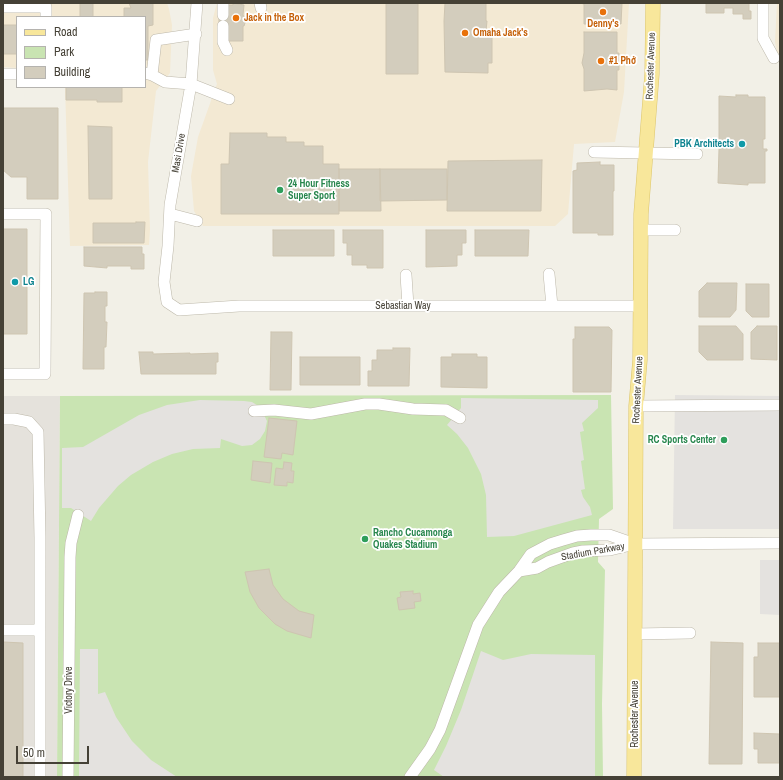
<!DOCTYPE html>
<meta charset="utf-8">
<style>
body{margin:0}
#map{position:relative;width:783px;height:780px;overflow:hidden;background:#f2f0e7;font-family:"Archivo Narrow",sans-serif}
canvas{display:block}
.frame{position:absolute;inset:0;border:4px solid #454136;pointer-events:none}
.legend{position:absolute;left:16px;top:16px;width:130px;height:72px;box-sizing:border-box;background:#fff;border:1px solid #b5b3af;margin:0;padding:5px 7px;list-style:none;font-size:12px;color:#454136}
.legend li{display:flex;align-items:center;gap:8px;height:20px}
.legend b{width:20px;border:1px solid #b5b3af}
.scale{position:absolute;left:16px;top:746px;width:73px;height:18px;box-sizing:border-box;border:2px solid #454136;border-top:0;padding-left:5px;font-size:12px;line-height:14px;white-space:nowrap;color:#454136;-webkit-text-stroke:3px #fff;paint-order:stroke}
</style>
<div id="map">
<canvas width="783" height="780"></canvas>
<div class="frame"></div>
<ul class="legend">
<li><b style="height:5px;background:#f8e79b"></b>Road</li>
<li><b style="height:11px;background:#c9e4b2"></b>Park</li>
<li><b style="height:11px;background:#d3cdbd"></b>Building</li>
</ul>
<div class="scale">50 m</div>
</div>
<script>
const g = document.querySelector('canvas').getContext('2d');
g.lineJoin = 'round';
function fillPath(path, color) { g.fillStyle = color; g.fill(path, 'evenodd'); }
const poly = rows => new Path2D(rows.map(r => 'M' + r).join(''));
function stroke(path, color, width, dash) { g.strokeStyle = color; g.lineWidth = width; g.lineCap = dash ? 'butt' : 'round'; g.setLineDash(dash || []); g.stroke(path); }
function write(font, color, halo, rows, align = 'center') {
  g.font = font + ' "Archivo Narrow",sans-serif'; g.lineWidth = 3.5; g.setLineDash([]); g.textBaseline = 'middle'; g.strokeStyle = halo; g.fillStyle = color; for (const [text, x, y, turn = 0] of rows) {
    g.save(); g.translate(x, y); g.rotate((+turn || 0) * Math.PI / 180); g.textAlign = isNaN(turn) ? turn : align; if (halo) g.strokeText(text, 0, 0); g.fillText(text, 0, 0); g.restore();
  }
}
const commercial = poly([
 [3,3,167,3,169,9,172,25,170,73,156,91,148,162,150,230,149,245,70,246,65,87,145,87,145,17,17,17,17,68,3,67],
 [217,3,629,3,624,92,615,142,574,144,568,214,555,226,203,226,194,211,191,176,198,137,217,84,213,70,213,18],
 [777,3,780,3,780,67,775,42]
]);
const industrial = poly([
 [3,396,60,396,57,777,3,777]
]);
const green = poly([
 [611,395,613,509,599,519,598,562,605,570,602,704,603,777,57,777,60,396]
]);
const parking = poly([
 [675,395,780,396,780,529,673,529],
 [461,398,598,400,598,408,582,423,584,431,580,432,584,460,581,461,585,489,581,490,583,497,590,507,592,515,514,536,487,537,486,495,481,474,468,448,457,434,447,425,461,408],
 [200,400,244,401,252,402,260,407,267,421,265,431,260,439,252,445,242,446,221,439,220,448,193,449,172,454,153,462,131,475,118,486,99,508,91,521,71,508,62,508,62,448,83,447,139,415,167,405],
 [760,560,780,560,780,615,760,614],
 [80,649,98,649,98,694,105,692,116,717,132,741,151,760,177,777,79,777],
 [481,651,503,660,531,654,595,655,595,777,444,777,434,770,446,746,461,710]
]);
const building = poly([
 [80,3,93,3,93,17,80,17,80,3],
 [129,3,153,3,153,25,148,26,148,60,145,60,145,17,124,17,124,8,131,8,129,3],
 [233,3,244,5,243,15,246,20,244,26,243,26,243,41,227,41,219,26,219,15,227,5,233,5,233,3],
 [386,3,418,3,418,74,386,74,386,3],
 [445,3,486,3,486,21,487,21,486,31,492,31,492,63,488,63,488,73,445,72,444,21,445,3],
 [580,3,622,3,621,24,584,24,584,4,580,3],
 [706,3,749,3,749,11,751,11,751,19,743,19,743,14,733,14,733,8,724,8,724,13,706,13,706,3],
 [3,25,17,25,17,54,3,54,3,25],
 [584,32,617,32,617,53,619,53,619,70,617,70,617,90,607,89,584,91,584,69,582,63,584,53,584,32],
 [66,87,120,87,122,88,122,102,97,102,97,100,66,100,66,87],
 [736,95,748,95,748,97,765,97,765,139,763,139,763,149,767,149,767,151,765,151,765,183,748,183,748,185,718,183,719,149,721,149,721,140,719,140,719,96,736,97,736,95],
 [3,108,58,108,58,199,27,199,27,177,11,177,3,170,3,108],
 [88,126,112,127,112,199,89,199,88,126],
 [230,133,267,133,267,137,286,137,286,142,304,142,304,146,323,146,323,164,339,164,339,214,221,214,221,164,229,164,230,133],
 [542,160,541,211,447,211,448,161,542,160],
 [600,162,600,165,614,165,614,191,613,191,613,235,598,235,598,233,573,233,573,171,577,170,577,163,600,162],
 [339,169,380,169,381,211,339,211,339,169],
 [380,169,447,169,447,200,380,201,380,169],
 [136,222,145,222,144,243,93,243,93,223,136,223,136,222],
 [3,229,27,229,27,334,3,334,3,229],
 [273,230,334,230,334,256,273,256,273,230],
 [343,230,383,230,383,268,367,268,367,265,352,265,352,255,347,255,347,243,343,243,343,230],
 [426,230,466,230,466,243,462,243,462,255,457,255,457,266,426,267,426,230],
 [475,230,529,230,528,256,475,256,475,230],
 [84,247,142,247,142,254,144,254,144,269,131,269,131,266,107,266,107,268,84,266,84,247],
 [707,283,737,283,736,310,730,317,699,317,699,291,707,283],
 [746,284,769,284,769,317,752,317,746,311,746,284],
 [95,292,107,292,107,306,105,306,105,322,107,322,106,347,104,347,104,369,83,369,84,293,95,293,95,292],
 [699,326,736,326,743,334,743,360,707,360,699,352,699,326],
 [757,326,777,326,777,360,751,359,751,332,757,326],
 [575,327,609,327,612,330,611,392,573,392,573,339,575,339,575,327],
 [271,332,292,332,291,390,270,390,271,332],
 [393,348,410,348,409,386,368,386,368,371,372,371,372,360,377,360,377,350,393,350,393,348],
 [139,352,153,352,153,354,190,353,190,354,218,353,218,362,216,362,216,374,141,374,139,352],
 [452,354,477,354,477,357,487,357,487,388,441,387,441,357,452,357,452,354],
 [300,357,360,357,360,385,300,385,300,357],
 [269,418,297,421,293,455,282,453,281,459,264,457,269,418],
 [253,461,272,463,270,483,251,480,253,461],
 [284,462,292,463,291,471,294,471,293,483,287,482,287,486,274,485,276,468,283,469,284,462],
 [269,569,273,585,283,599,299,611,314,615,311,638,287,631,275,624,259,608,250,592,245,572,269,569],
 [413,591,413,594,420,593,421,601,414,602,415,608,399,610,397,598,401,597,400,592,413,591],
 [3,642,23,643,23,777,3,777,3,642],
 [711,642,743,643,742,764,709,764,711,642],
 [758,643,780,643,780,697,754,697,754,657,758,657,758,643],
 [754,733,780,734,780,763,758,763,758,749,754,749,754,733]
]);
const minor = poly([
 [197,3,191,84,170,205,168,246,164,282,167,302,179,310,239,306,640,306],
 [260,3,261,8],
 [763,3,763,38,774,58],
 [3,7,46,7,46,17],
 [223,15,223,3],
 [223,26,223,42,227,50],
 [145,73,152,75,165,82,191,84,229,99],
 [3,74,17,74],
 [152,75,156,40,196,34],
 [594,152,697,154],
 [3,214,46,214,45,374,3,374],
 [170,214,197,221],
 [641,230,675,230],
 [549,274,552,306],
 [406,275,408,306],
 [636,406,780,405],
 [254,411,274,410,311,414,365,404,379,404,413,409,446,410,460,418],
 [3,419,14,419,29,422,38,432,40,538,40,777],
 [519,571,537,568,548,562,573,553,583,551,610,550,635,544,780,543],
 [3,630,40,630],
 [635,634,690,633],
 [68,777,70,557,71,543,78,515],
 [410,777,430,749,440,730,478,625,499,592,519,571,531,554,550,544,563,540,577,536,591,535,609,535,635,544]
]);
const major = poly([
 [634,777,636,406,640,360,641,214,652,74,653,3]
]);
const markers = [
 [603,12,4,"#e8710a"],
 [236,18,4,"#e8710a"],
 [465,33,4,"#e8710a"],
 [601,61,4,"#e8710a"],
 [742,144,4,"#0f9aa8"],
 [280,190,4,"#2e9e5b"],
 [15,282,4,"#0f9aa8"],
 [724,440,4,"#2e9e5b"],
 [365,539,4,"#2e9e5b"]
];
const foodNames = [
 ["Jack in the Box",244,18],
 ["Denny's",603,24,"center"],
 ["Omaha Jack's",473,33],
 ["#1 Phở",609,61]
];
const streetNames = [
 ["Rochester Avenue",651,66,-88],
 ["Masi Drive",179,153,-80],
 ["Sebastian Way",403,306],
 ["Rochester Avenue",638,390,-87],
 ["Stadium Parkway",593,552,-10],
 ["Victory Drive",69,690,-90],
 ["Rochester Avenue",635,714,-90]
];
const cultureNames = [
 ["PBK Architects",734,144],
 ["LG",23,282,"left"]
];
const leisureNames = [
 ["24 Hour Fitness",288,184],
 ["Super Sport",288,196],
 ["RC Sports Center",716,440,"right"],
 ["Rancho Cucamonga",373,533],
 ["Quakes Stadium",373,545]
];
fillPath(commercial, '#f3e9d3');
fillPath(industrial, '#e5e2dc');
fillPath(green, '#c9e4b2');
fillPath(parking, '#e4e2df');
fillPath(building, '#d3cdbd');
stroke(building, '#cec5b1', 1);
stroke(minor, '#bdb8aa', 12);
stroke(major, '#dcc56b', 15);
stroke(minor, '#fff', 11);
stroke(major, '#f8e79b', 14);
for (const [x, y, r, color] of markers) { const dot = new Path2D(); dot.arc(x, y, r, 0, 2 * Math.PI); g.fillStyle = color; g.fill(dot); stroke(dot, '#fff', 1.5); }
write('bold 10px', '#c56008', '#fff', foodNames, 'left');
write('10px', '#454136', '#fff', streetNames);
write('bold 10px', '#0d838f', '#fff', cultureNames, 'right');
write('bold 10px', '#27864d', '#fff', leisureNames, 'left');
</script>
